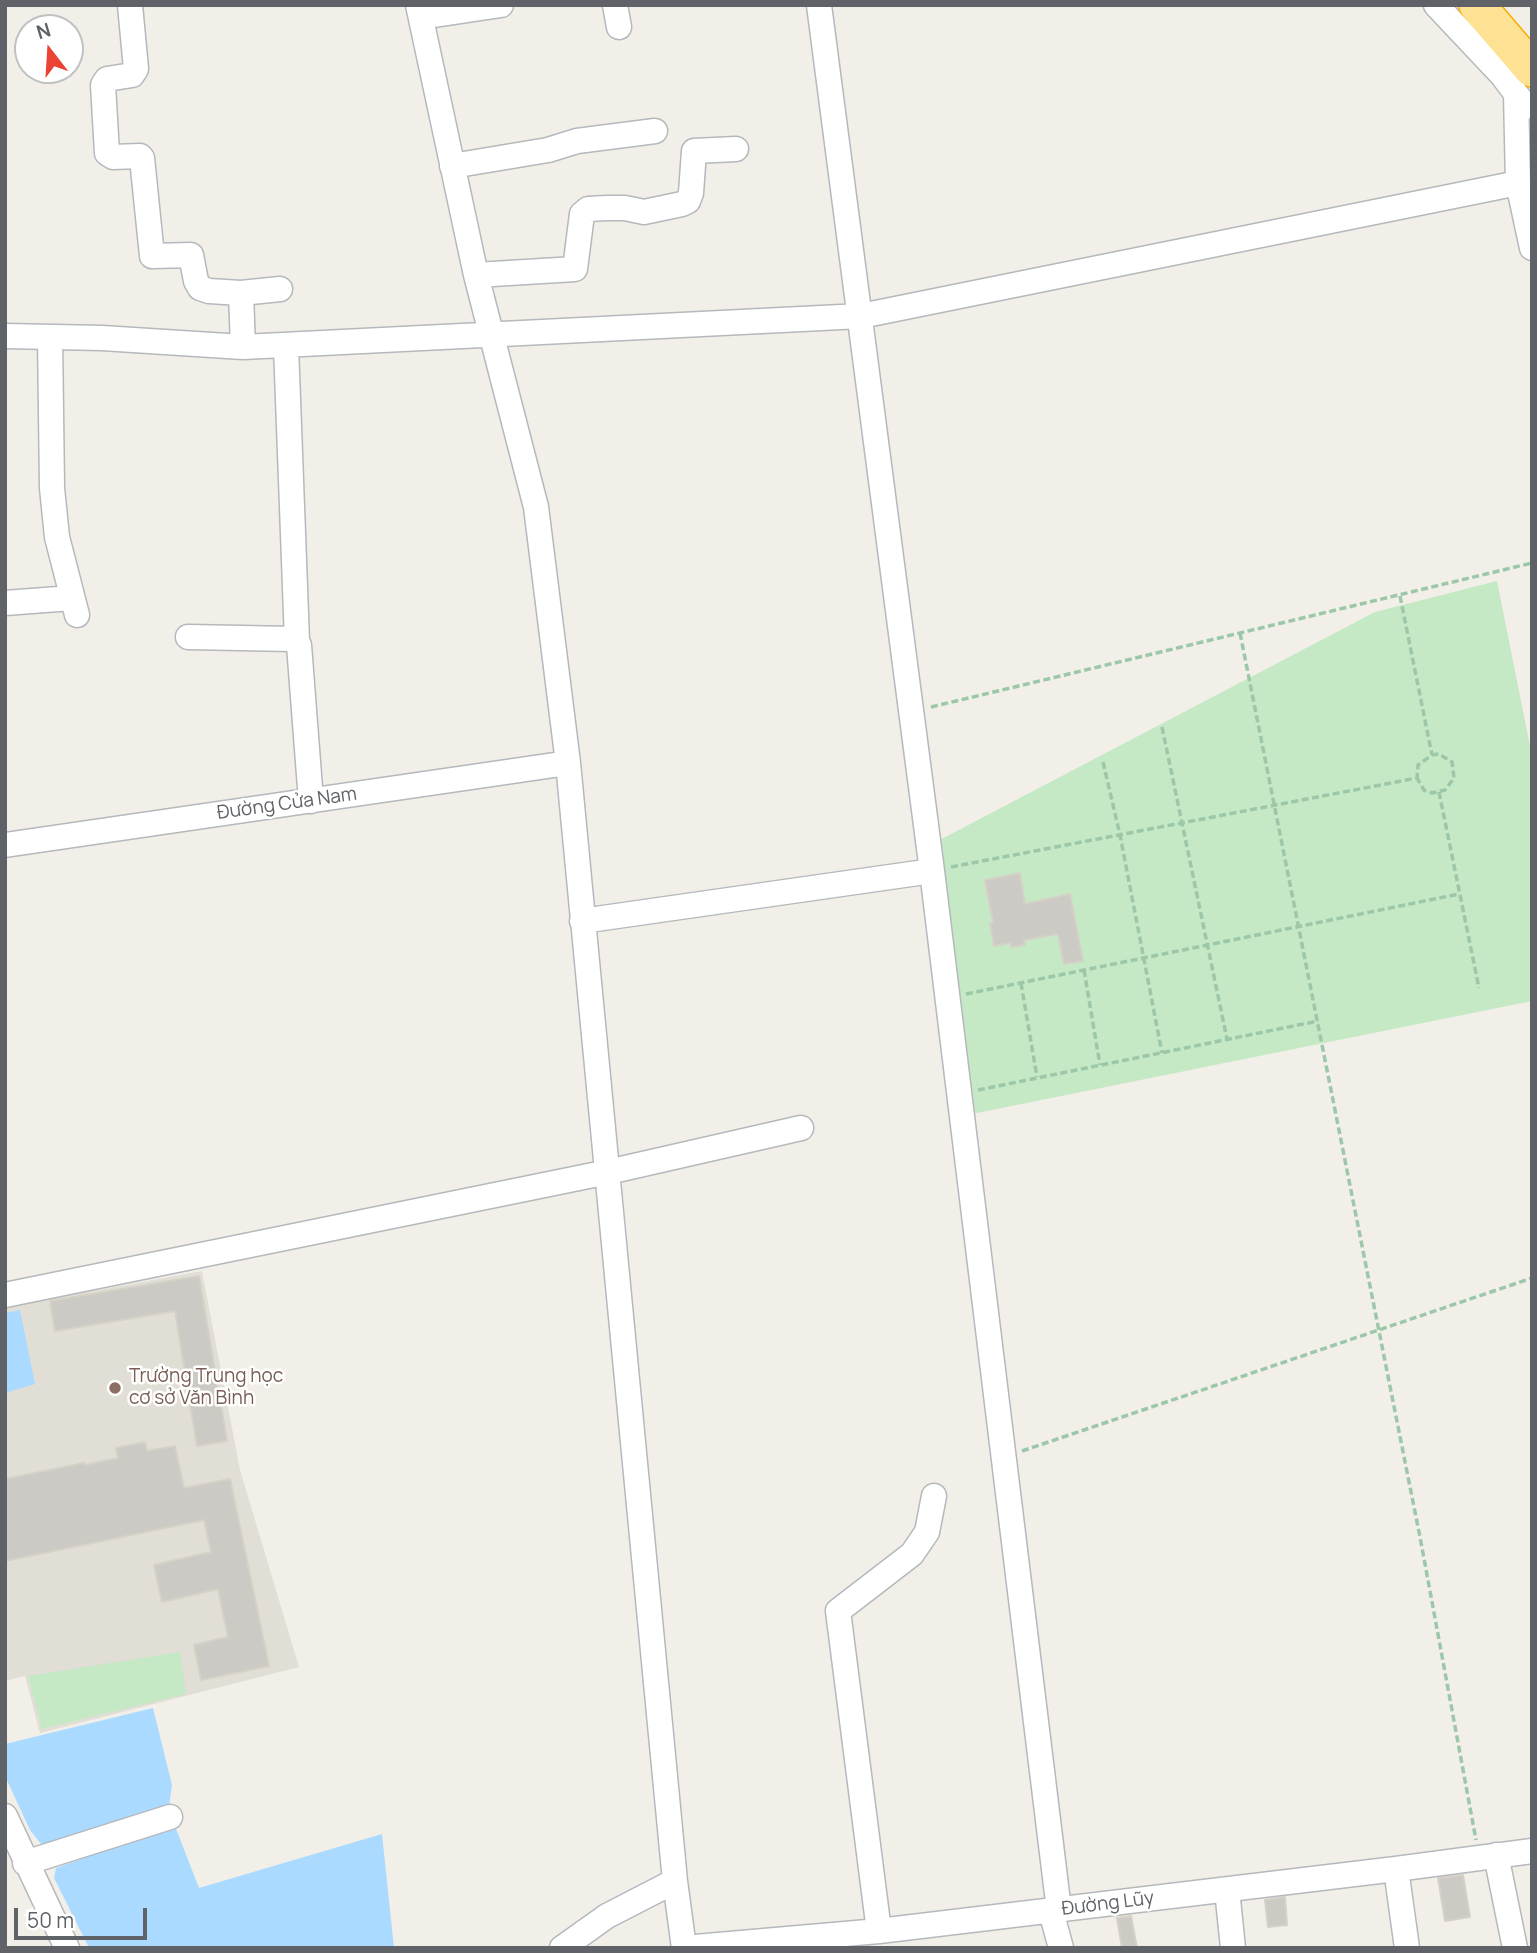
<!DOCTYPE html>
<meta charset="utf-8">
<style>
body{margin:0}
#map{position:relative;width:1537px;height:1953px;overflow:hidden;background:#f1efe8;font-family:Manrope,sans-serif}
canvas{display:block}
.frame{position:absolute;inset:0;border:7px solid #5f6368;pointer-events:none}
.north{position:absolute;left:14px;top:14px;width:70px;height:70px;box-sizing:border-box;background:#fff;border:2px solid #bfc1c3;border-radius:50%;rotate:343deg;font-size:19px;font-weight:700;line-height:28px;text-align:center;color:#5f6368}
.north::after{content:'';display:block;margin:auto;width:24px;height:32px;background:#ea4335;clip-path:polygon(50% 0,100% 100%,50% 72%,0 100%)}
.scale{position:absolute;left:14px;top:1908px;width:133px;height:32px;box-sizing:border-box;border:4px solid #5f6368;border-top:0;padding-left:9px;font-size:21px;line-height:24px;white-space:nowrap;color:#5f6368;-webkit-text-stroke:5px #fff;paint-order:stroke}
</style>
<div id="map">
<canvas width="1537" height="1953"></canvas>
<div class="frame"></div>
<div class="north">N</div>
<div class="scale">50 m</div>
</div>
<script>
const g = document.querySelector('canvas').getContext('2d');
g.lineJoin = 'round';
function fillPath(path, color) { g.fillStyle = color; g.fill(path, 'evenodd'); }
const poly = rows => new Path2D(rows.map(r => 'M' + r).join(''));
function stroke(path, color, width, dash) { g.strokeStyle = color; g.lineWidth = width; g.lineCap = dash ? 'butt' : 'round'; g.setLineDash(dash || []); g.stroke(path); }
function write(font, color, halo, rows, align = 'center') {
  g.font = font + ' Manrope,sans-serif'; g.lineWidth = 5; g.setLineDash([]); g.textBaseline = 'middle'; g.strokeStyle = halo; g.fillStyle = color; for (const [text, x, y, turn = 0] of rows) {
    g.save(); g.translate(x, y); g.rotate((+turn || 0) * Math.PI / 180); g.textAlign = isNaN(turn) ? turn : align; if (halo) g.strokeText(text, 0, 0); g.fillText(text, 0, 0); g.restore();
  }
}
const education = poly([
 [202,1271,240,1470,299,1667,40,1733,25,1676,5,1681,5,1307]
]);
const green = poly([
 [1497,581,1532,756,1532,1001,967,1115,932,844,1375,612],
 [180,1652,186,1694,42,1729,28,1676]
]);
const water = poly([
 [20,1310,35,1384,5,1393,5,1313],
 [153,1708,172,1785,169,1806,45,1849,30,1830,5,1776,5,1744],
 [175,1826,199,1888,382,1834,394,1948,89,1948,54,1878,56,1868]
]);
const building = poly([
 [1020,873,1025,904,1070,894,1083,961,1064,964,1058,934,1024,940,1025,945,1011,947,1010,943,994,946,990,923,993,923,985,880,1020,873],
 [199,1276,227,1441,197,1446,175,1311,55,1331,50,1301,199,1276],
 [145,1442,147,1451,175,1446,184,1488,230,1479,269,1666,201,1680,194,1645,228,1637,218,1589,162,1602,154,1565,211,1552,204,1520,5,1561,5,1479,84,1463,85,1465,118,1458,116,1448,145,1442],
 [1463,1875,1470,1917,1445,1921,1438,1878,1463,1875],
 [1285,1897,1287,1925,1268,1927,1265,1900,1285,1897],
 [1131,1916,1137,1948,1122,1948,1117,1918,1131,1916]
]);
const path = poly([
 [1400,596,1432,755],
 [1240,633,1420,1537,1476,1840],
 [931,707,1532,563],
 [1162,727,1227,1039],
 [1103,762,1120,835,1162,1053],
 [1439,792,1479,988],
 [951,867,1417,778,1418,765,1432,755,1439,754,1452,762,1454,778,1445,790,1432,793,1424,790,1417,778],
 [1084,970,1100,1065],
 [1021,983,1037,1077],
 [966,994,1459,894],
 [978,1090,1318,1021],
 [1022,1451,1532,1278]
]);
const minor = poly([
 [130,5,136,69,132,75,107,79,103,85,107,153,113,157,140,156,142,158,152,256,191,255,196,281,200,288,209,291,241,293,243,347],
 [418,5,476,275,536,507,568,763,675,1881,684,1948],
 [615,5,619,27],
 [819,5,932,871,1059,1910],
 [1436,5,1502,75,1526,107],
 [421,17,501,5],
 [452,166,548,150,577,141,655,131],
 [1518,183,1532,248],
 [476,275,575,269,582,214,588,209,607,208,625,208,644,212,682,204,688,201,691,193,694,151,736,149],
 [241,293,280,289],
 [5,336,102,338,243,347,861,316,1518,183,1516,94],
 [50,337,52,488,57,537,77,615],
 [286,346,297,641],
 [5,603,72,598],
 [188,637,293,639,297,641,299,645,311,801],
 [5,845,568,763],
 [582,921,932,871],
 [5,1295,608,1172,801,1128],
 [5,1816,67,1948],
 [1496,1855,1515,1948],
 [25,1863,170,1817],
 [1396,1869,1407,1948],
 [1227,1890,1233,1948],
 [1051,1911,1061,1948],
 [879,1931,838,1611,912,1554,927,1532,934,1496],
 [562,1948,607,1916,675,1881],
 [684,1948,879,1931,1396,1869,1532,1851]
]);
const highway = poly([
 [1477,5,1532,69]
]);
const markers = [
 [115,1388,7,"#8d6e63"]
];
const streetNames = [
 ["Đường Cửa Nam",287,804,-8],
 ["Đường Lũy",1108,1904,-7]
];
const educationNames = [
 ["Trường Trung học",129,1377],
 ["cơ sở Văn Bình",129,1399]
];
fillPath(education, '#e1ded6');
fillPath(green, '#c5e8c5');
fillPath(water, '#aadaff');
fillPath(building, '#cccac5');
stroke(building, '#d6d1c6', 2);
stroke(minor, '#b5b8bc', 27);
stroke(highway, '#f9ab00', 38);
stroke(path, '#9cc7a9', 3.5, [7, 3.5]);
stroke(minor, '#fff', 24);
stroke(highway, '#fde293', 35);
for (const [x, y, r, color] of markers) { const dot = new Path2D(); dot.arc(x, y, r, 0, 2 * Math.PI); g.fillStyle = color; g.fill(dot); stroke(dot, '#fff', 2.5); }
write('19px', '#5f6368', '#fff', streetNames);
write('19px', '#785e54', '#fff', educationNames, 'left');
</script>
